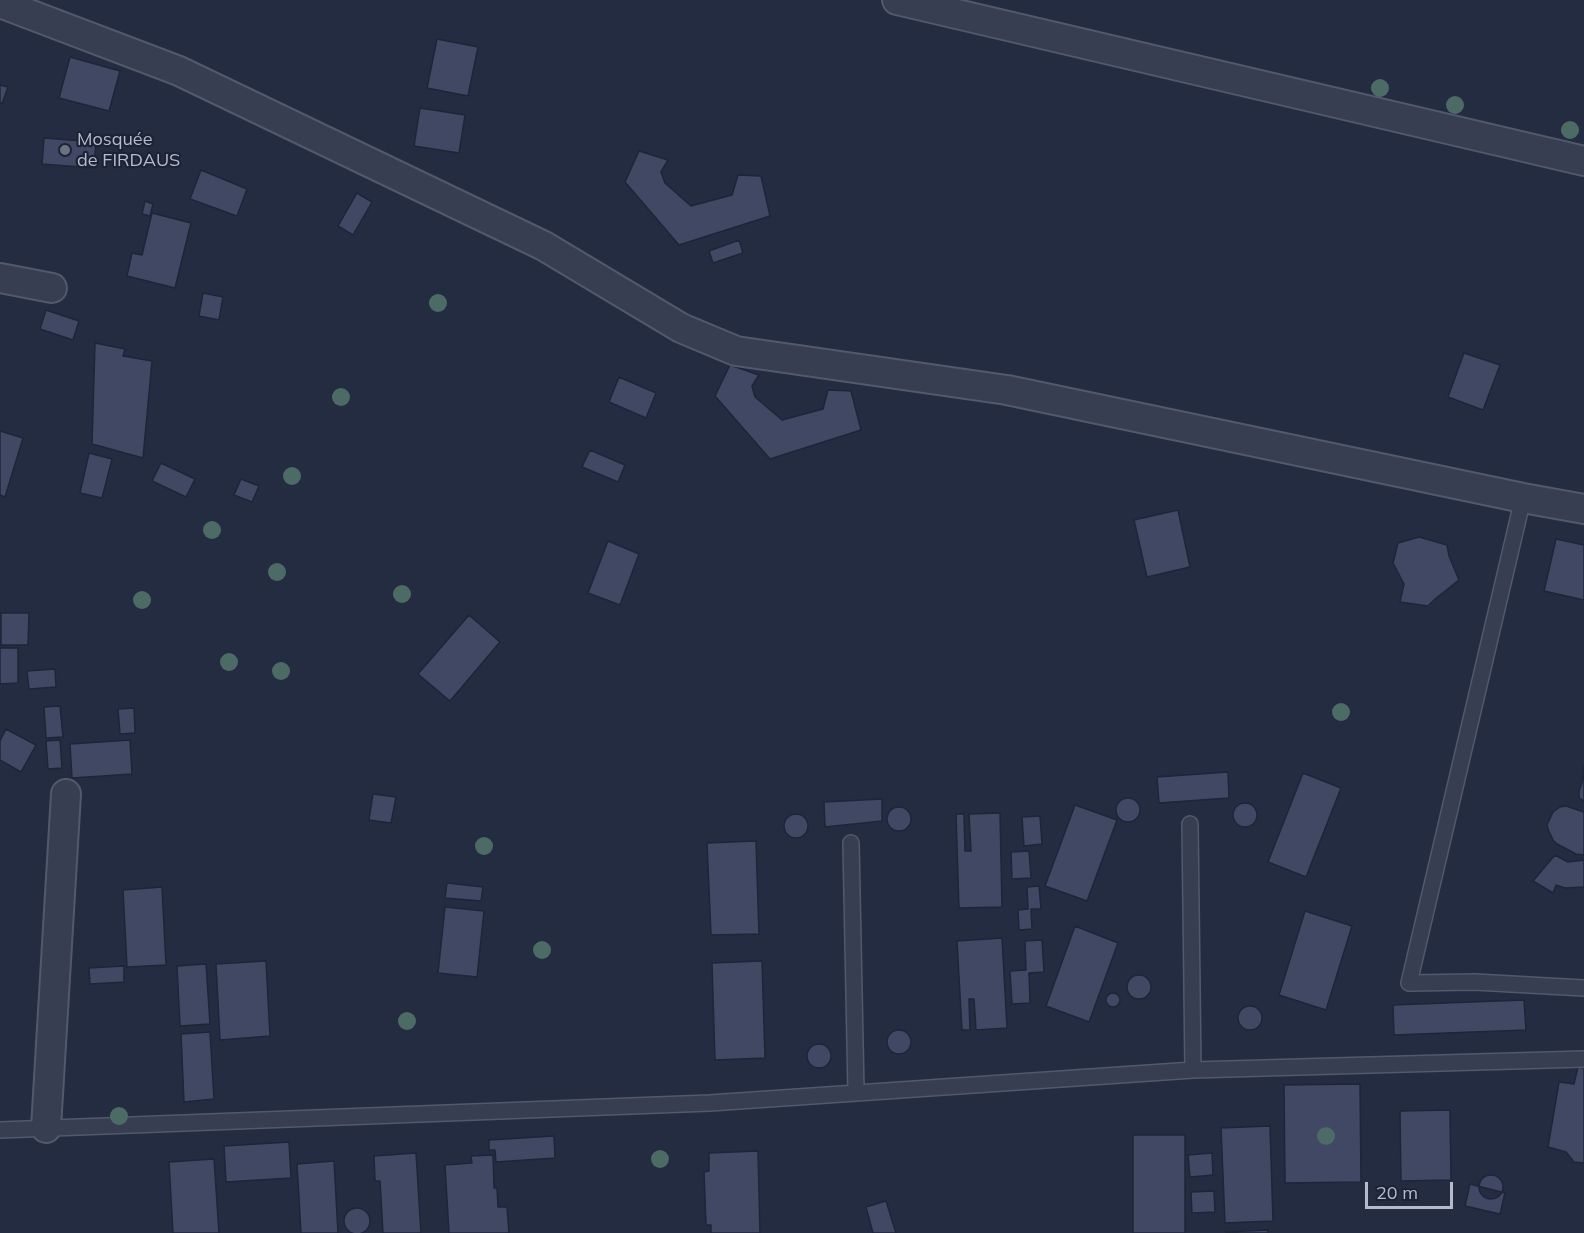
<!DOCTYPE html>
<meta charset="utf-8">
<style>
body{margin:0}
#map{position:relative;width:1584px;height:1233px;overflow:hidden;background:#242c42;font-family:Mulish,sans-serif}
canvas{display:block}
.scale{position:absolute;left:1365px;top:1182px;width:88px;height:27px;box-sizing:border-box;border:3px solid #b5bacc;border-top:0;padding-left:8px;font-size:18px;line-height:21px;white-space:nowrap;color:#b5bacc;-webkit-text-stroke:4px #1d2337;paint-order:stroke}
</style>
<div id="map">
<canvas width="1584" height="1233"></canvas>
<div class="scale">20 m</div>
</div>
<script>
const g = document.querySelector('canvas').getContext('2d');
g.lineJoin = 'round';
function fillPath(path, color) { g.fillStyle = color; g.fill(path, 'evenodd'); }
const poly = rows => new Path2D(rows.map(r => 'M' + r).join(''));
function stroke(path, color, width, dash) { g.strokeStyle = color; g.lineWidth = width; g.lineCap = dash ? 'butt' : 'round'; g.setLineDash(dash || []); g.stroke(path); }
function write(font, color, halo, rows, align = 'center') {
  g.font = font + ' Mulish,sans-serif'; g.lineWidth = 4.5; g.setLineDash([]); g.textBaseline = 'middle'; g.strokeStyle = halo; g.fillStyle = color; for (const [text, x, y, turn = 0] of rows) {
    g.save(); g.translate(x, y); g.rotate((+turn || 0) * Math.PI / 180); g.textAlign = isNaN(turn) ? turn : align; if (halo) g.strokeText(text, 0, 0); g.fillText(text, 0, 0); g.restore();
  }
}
const building = poly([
 [437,39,478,47,468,96,427,88,437,39],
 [70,57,120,71,109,111,59,98,70,57],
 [0,85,8,87,2,104,0,103,0,85],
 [420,108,465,115,459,153,414,146,420,108],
 [44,138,96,142,94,168,42,164,44,138],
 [639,151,668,160,661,172,665,183,691,206,732,195,738,175,761,176,770,216,679,245,625,182,639,151],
 [201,170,247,189,237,216,190,199,201,170],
 [357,193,372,202,353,235,338,226,357,193],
 [145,201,153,204,150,216,142,214,145,201],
 [152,213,191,223,175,288,127,276,132,253,142,255,152,213],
 [739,240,743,253,713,263,709,251,739,240],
 [203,293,223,297,219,320,199,316,203,293],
 [46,310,79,321,73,340,40,329,46,310],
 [95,343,125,349,123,356,152,361,143,458,92,444,95,343],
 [1464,353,1500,365,1483,410,1448,397,1464,353],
 [730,365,759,375,752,386,755,397,782,420,823,409,828,390,851,391,861,430,770,459,715,396,730,365],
 [619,377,656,393,646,418,609,402,619,377],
 [0,431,23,438,5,497,0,495,0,431],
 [590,450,625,465,618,482,582,467,590,450],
 [89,453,112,459,102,498,80,493,89,453],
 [161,463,195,479,186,497,152,481,161,463],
 [241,479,259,486,252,502,234,495,241,479],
 [1178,510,1190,567,1147,577,1134,520,1178,510],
 [1419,537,1447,545,1449,556,1459,580,1435,599,1428,606,1400,602,1404,584,1393,563,1398,543,1419,537],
 [1556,539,1584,545,1584,600,1544,591,1556,539],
 [608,541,639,554,620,605,588,593,608,541],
 [1,613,29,613,28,645,1,645,1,613],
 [469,615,500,642,450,701,418,674,469,615],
 [0,648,18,648,18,683,0,684,0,648],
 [55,669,56,687,29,689,27,671,55,669],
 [60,706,63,737,46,738,44,707,60,706],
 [134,708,135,733,120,734,118,709,134,708],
 [6,729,36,745,21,772,0,760,0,741,6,729],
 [60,740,62,768,48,769,46,741,60,740],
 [130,740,132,774,72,778,70,744,130,740],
 [1584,767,1584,766,1584,801,1579,798,1579,791,1582,783,1584,767],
 [1228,772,1229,798,1159,803,1157,777,1228,772],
 [1303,773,1341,788,1306,877,1268,862,1303,773],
 [373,794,396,797,391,823,369,820,373,794],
 '1116 810a12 12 0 1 1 24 0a12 12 0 1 1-24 0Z',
 [882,799,882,821,825,827,824,802,882,799],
 '1233 815a12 12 0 1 1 24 0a12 12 0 1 1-24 0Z',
 [1075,805,1117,820,1087,901,1045,886,1075,805],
 [1566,806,1584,812,1584,855,1576,854,1557,844,1553,840,1548,829,1547,825,1553,812,1560,807,1566,806],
 '887 819a12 12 0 1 1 24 0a12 12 0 1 1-24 0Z',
 [1000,813,1002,907,959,908,956,814,964,814,965,851,971,851,969,814,1000,813],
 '784 826a12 12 0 1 1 24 0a12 12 0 1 1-24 0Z',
 [1040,816,1042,844,1024,846,1022,817,1040,816],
 [756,841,759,934,711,935,707,843,756,841],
 [1029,851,1031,878,1012,879,1011,852,1029,851],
 [1555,855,1568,862,1584,860,1584,887,1565,888,1556,885,1553,893,1533,881,1555,855],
 [447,883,483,887,481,901,445,898,447,883],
 [1039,886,1041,909,1031,909,1032,929,1019,930,1018,910,1028,909,1027,887,1039,886],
 [162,887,166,965,127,967,123,890,162,887],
 [445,907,484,911,477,977,438,973,445,907],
 [1305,911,1352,926,1326,1010,1279,995,1305,911],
 [1075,926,1118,943,1089,1022,1046,1006,1075,926],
 [1002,938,1007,1028,976,1030,974,999,969,999,970,1030,962,1030,957,941,1002,938],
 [1042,940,1044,972,1029,973,1030,1003,1012,1004,1010,971,1026,970,1025,941,1042,940],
 [266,961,270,1036,220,1040,216,964,266,961],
 [762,961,765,1058,715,1060,712,963,762,961],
 [206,964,210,1024,180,1026,177,966,206,964],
 [124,966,124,982,90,984,89,968,124,966],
 '1127 987a12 12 0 1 1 24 0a12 12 0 1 1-24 0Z',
 '1106 1000a7 7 0 1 1 14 0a7 7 0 1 1-14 0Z',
 [1524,1000,1526,1030,1394,1035,1393,1005,1524,1000],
 '1238 1018a12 12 0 1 1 24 0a12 12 0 1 1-24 0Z',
 '887 1042a12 12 0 1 1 24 0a12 12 0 1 1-24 0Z',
 [210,1032,214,1099,184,1102,181,1034,210,1032],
 '807 1056a12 12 0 1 1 24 0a12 12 0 1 1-24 0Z',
 [1578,1067,1584,1068,1584,1163,1574,1162,1566,1152,1548,1147,1559,1082,1574,1084,1578,1067],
 [1360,1084,1361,1182,1285,1183,1284,1085,1360,1084],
 [1450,1110,1451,1180,1401,1181,1400,1111,1450,1110],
 [1270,1126,1273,1221,1225,1223,1221,1128,1270,1126],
 [1133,1135,1185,1135,1185,1233,1133,1233,1133,1135],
 [554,1136,555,1158,496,1162,495,1150,489,1150,489,1140,554,1136],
 [289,1142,291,1178,226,1182,224,1146,289,1142],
 [758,1151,760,1233,711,1233,711,1225,706,1225,704,1172,709,1171,709,1153,758,1151],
 [416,1153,421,1233,383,1233,380,1181,375,1181,374,1156,416,1153],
 [1212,1153,1213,1175,1190,1177,1188,1155,1212,1153],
 [493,1155,494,1188,497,1188,498,1207,507,1207,509,1233,449,1233,445,1165,472,1163,471,1156,493,1155],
 [214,1159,219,1233,173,1233,169,1162,214,1159],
 [334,1161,338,1233,301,1233,297,1164,334,1161],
 '1479 1187a12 12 0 1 1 24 0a12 12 0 1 1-24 0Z',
 [1470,1184,1505,1193,1500,1214,1465,1206,1470,1184],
 [1214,1191,1215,1212,1192,1213,1191,1192,1214,1191],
 [886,1201,896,1233,873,1233,866,1207,886,1201],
 '344 1221a13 13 0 1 1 26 0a13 13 0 1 1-26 0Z',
 [1268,1230,1268,1233,1226,1233,1226,1232,1268,1230]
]);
const lane = poly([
 [1523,498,1409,983,1475,982,1584,988],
 [1190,824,1193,1070],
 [851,843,856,1092],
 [0,1130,710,1103,1193,1070,1584,1059]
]);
const street = poly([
 [897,0,1584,161],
 [0,3,179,71,544,246,681,328,736,351,1007,390,1523,498,1584,509],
 [0,278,52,288],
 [46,1128,66,794]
]);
const trees = [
 [1380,88],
 [1455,105],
 [1570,130],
 [438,303],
 [341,397],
 [292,476],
 [212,530],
 [277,572],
 [402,594],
 [142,600],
 [229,662],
 [281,671],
 [1341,712],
 [484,846],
 [542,950],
 [407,1021],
 [119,1116],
 [1326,1136],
 [660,1159]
];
const markers = [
 [65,150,6,"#6b7280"]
];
const poiNames = [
 ["Mosquée",77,140],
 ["de FIRDAUS",77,161]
];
fillPath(building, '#404863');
stroke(building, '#1f2539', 1.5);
stroke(lane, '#53596c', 18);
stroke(street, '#53596c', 32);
stroke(lane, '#383e52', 15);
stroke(street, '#383e52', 28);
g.fillStyle = '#4b6b64';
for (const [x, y] of trees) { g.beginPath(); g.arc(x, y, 9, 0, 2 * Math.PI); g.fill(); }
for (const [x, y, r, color] of markers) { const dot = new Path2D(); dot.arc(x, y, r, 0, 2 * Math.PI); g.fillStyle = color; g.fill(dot); stroke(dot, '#1d2337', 2); }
write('18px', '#b5bacc', '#1d2337', poiNames, 'left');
</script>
